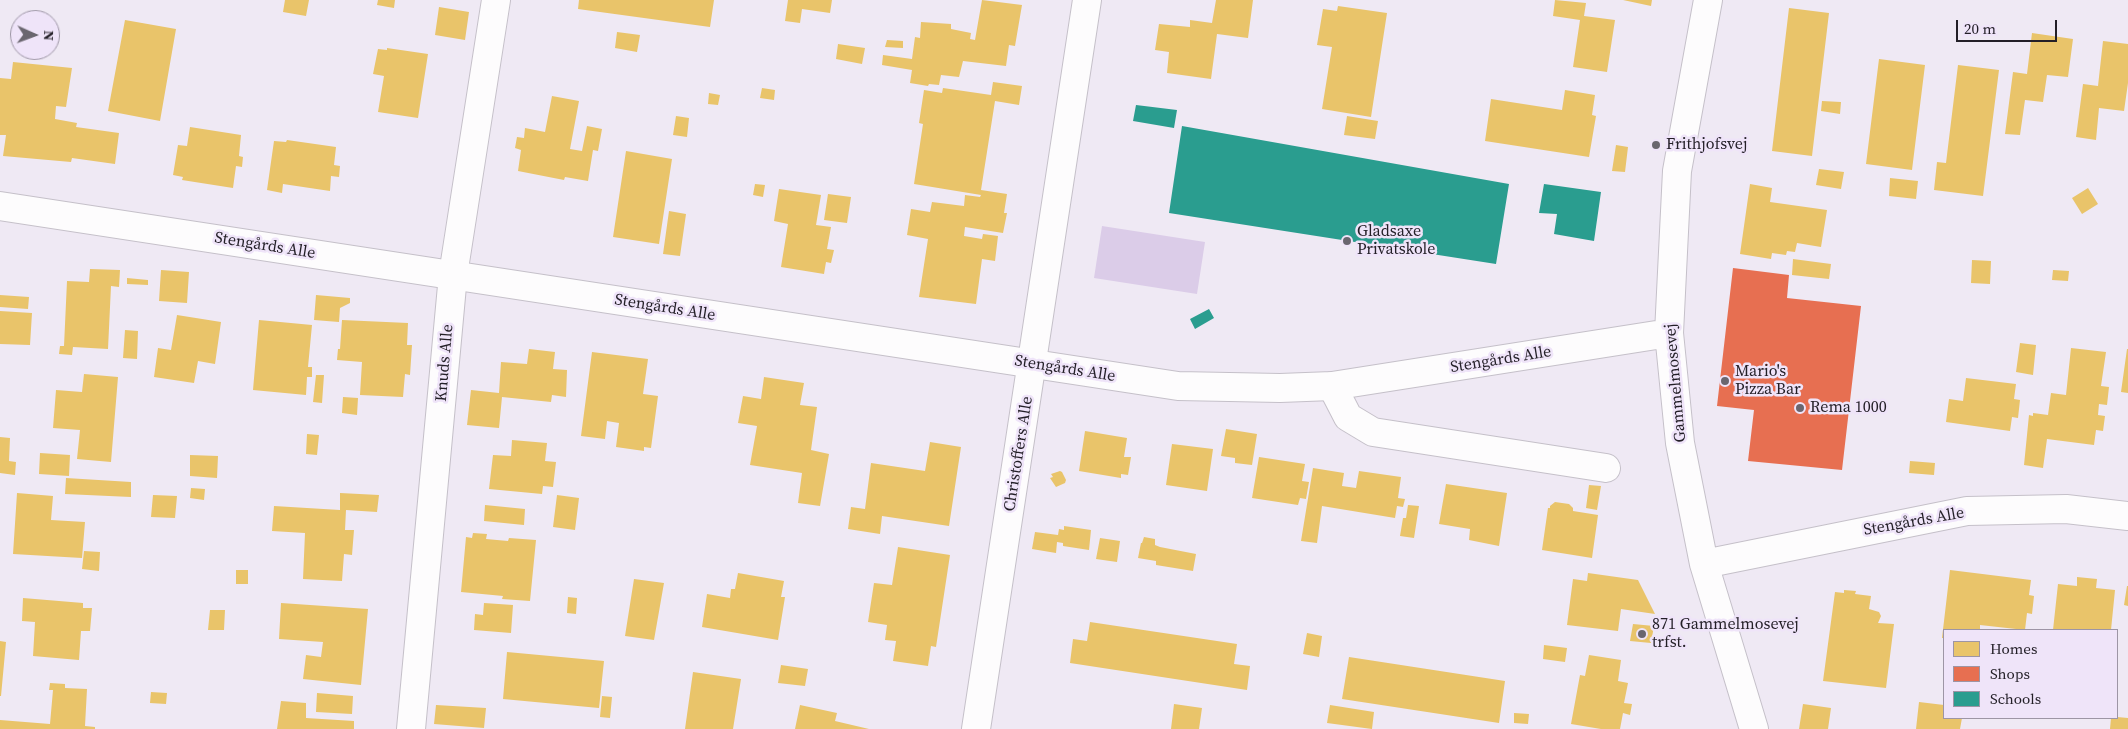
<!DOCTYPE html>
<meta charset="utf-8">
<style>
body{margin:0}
#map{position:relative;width:2128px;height:729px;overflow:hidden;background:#efe9f4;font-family:"Source Serif 4",serif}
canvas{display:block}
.legend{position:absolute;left:1943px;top:629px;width:175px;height:90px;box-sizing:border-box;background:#efe4f9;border:1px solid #9d95a5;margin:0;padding:6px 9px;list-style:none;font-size:15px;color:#231f27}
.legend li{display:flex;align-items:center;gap:10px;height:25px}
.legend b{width:25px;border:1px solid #9d95a5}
.north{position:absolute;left:10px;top:10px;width:50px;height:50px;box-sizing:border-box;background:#efe4f9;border:1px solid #9d95a5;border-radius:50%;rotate:92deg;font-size:14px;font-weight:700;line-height:20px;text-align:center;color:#231f27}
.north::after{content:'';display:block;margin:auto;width:18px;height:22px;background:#6a666f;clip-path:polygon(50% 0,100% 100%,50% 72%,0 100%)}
.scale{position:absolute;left:1956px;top:20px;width:101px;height:22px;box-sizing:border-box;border:2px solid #231f27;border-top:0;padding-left:6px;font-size:15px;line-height:18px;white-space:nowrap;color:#231f27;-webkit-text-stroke:4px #efe4f9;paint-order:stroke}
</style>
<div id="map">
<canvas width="2128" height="729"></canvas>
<ul class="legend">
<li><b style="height:14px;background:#e9c46a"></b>Homes</li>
<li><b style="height:14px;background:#e76f51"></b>Shops</li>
<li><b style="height:14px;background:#2a9d8f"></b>Schools</li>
</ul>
<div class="north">N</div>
<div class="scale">20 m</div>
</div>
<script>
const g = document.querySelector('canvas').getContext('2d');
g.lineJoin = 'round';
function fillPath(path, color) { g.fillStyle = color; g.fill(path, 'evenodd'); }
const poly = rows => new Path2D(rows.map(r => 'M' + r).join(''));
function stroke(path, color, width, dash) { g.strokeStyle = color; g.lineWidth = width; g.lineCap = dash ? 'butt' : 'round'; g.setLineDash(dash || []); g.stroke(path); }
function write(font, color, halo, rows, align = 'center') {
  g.font = font + ' "Source Serif 4",serif'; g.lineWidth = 5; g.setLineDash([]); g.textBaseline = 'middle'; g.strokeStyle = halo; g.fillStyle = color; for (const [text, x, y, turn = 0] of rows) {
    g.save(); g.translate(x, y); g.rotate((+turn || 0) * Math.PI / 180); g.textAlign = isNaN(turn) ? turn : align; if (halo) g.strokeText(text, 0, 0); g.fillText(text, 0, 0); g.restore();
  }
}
const green = poly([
 [1102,226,1205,242,1197,294,1094,278]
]);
const homes = poly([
 [285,0,309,0,306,16,283,12],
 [378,0,395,0,394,8,377,5],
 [579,0,714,0,710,27,578,9],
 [788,0,832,0,830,13,802,9,800,23,785,21],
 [982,0,1022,5,1015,46,1009,45,1006,66,963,61,959,77,941,75,939,85,929,84,928,86,910,83,912,70,882,65,883,55,912,59,915,37,920,38,921,22,951,24,951,29,971,33,970,39,975,40],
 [1216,0,1253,0,1248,38,1217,34,1211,79,1167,73,1169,52,1155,50,1159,24,1190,27,1190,20,1212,23],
 [1555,0,1586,3,1584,16,1615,20,1607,72,1573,67,1580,20,1553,16],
 [1623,0,1652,0,1651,6],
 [1338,6,1387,13,1371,117,1322,109,1332,47,1317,45,1323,9,1337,11],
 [439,7,469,12,465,40,435,35],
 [1789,8,1829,13,1812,156,1772,151],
 [125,20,176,29,160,121,108,111],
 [617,32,640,35,637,52,615,48],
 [2032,33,2073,39,2068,77,2047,75,2043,102,2025,100,2020,135,2005,134,2013,72,2027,74],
 [887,40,903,41,903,48,885,47],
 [2103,41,2128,44,2128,83,2124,111,2099,108,2096,140,2076,137,2083,84,2098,86],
 [838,44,865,48,862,64,836,59],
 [387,48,428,54,418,118,378,112,384,76,373,74,378,49,387,50],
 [1879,59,1925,65,1912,170,1866,164],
 [13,62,72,68,66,107,56,106,55,119,77,123,76,127,119,133,115,164,72,158,71,162,3,156,6,135,0,135,0,78,11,79],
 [1958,65,1999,70,1983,196,1934,190,1937,162,1946,163],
 [993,82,1022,86,1019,105,995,101,981,190,1007,194,1004,213,1007,213,1003,233,965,227,964,236,982,239,983,234,998,236,995,261,982,259,976,304,919,297,928,239,907,235,911,209,930,212,932,202,964,206,965,195,980,197,981,195,914,184,923,124,919,123,924,90,942,93,943,88,991,95],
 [762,88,775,90,774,100,760,98],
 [1565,90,1595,95,1592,115,1596,116,1589,157,1485,141,1491,99,1562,110],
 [709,93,720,95,718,105,708,104],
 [552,96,579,101,570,149,582,151,587,126,602,129,598,151,593,150,588,181,565,177,564,180,518,171,521,150,515,148,517,137,524,138,525,128,545,132],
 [1822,101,1841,102,1840,114,1821,111],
 [676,116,689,118,687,137,673,135],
 [1347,116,1378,121,1375,139,1344,135],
 [190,127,241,135,239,156,243,157,242,167,236,166,233,188,182,180,183,177,173,175,178,145,187,146],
 [287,140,336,147,334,165,340,166,339,177,331,176,330,191,283,184,282,193,267,190,274,141,286,142],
 [1616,145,1628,147,1625,172,1612,171],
 [626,151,672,159,659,244,613,237],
 [1819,169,1844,172,1841,189,1816,185],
 [1890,178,1918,181,1916,199,1889,196],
 [755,184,765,185,763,197,753,195],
 [1750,184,1772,188,1770,202,1827,210,1821,247,1797,243,1795,252,1787,251,1786,255,1772,253,1771,259,1740,254],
 [2088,188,2098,204,2082,214,2072,198],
 [779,189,821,195,816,225,831,227,827,249,834,250,831,263,826,262,824,274,781,267,788,224,774,221],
 [828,194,851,197,847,223,824,220],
 [669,211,686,214,680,256,663,254],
 [1793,259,1831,264,1829,279,1792,275],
 [1972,260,1991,261,1990,284,1971,283],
 [90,269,120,270,119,287,111,286,108,349,73,347,72,355,59,354,60,346,64,346,67,281,89,282],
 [161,270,189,272,187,303,159,301],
 [2053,270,2069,271,2068,281,2052,280],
 [127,278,148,280,148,285,127,284],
 [0,295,29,297,28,309,0,307],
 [316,295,350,298,350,303,340,308,339,322,314,320],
 [0,311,32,313,30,345,0,344],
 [177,315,221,322,215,364,198,361,194,383,154,377,158,348,171,350],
 [259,320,312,325,308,367,312,367,312,377,307,377,306,395,253,390],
 [342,320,408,323,407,345,412,345,410,375,405,374,403,397,360,395,362,362,337,360,338,349,340,349],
 [125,330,138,331,137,359,123,358],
 [2020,343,2036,345,2033,375,2016,372],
 [2071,348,2106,352,2101,386,2109,387,2107,405,2099,404,2098,415,2105,416,2103,431,2096,430,2094,445,2047,439,2043,468,2024,465,2029,415,2033,416,2033,413,2048,415,2051,393,2066,395],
 [529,349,555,352,553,369,567,370,566,397,552,395,551,402,502,397,499,428,467,425,471,390,499,393,501,362,527,364],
 [2127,349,2128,349,2128,393,2121,392],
 [592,352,648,359,643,394,658,396,651,448,644,447,644,451,616,447,619,423,607,421,605,439,581,436],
 [84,374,118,377,111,462,77,459,80,430,53,428,56,390,82,392],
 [316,375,324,375,322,403,313,402],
 [764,377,804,383,800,405,817,407,811,450,829,454,820,506,798,503,802,473,750,465,757,426,738,423,743,396,761,399],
 [1966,378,2016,384,2014,399,2020,400,2018,418,2012,417,2010,431,1946,422,1949,399,1963,401],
 [343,397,358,398,357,415,342,413],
 [1226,429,1257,434,1252,465,1235,463,1235,458,1221,456],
 [1085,431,1127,438,1124,457,1131,457,1128,475,1121,474,1121,478,1079,471],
 [307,434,319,435,317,455,306,454],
 [0,437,10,438,9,461,16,462,15,475,0,473],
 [512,440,547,443,545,461,556,462,553,487,543,486,542,494,489,489,493,455,511,456],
 [930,442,961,447,949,526,882,516,880,534,848,529,851,507,865,509,871,463,925,471],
 [1172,444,1213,449,1207,491,1166,485],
 [40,453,70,455,69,476,39,474],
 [190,455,218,456,217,478,190,476],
 [1259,457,1305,464,1302,481,1309,482,1306,499,1300,498,1298,505,1252,498],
 [1910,461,1935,463,1934,475,1909,473],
 [1313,468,1344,473,1342,486,1356,488,1359,471,1401,477,1398,498,1405,499,1403,507,1397,506,1395,518,1322,506,1317,543,1301,541],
 [1060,471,1062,472,1066,480,1065,483,1056,487,1050,478,1053,477,1051,474],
 [66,478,131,482,131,497,65,494],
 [1446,484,1507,493,1499,546,1469,540,1470,529,1439,524],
 [1589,485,1601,486,1597,510,1586,508],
 [191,488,205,489,204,500,190,498],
 [17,493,53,496,51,520,85,522,82,558,13,554],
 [340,493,379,495,377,512,346,510,345,530,354,530,352,555,344,554,342,581,303,579,305,533,272,531,274,506,340,510],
 [153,495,177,496,175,518,151,517],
 [557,495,579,498,575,530,553,527],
 [1555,502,1569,504,1573,508,1573,511,1598,515,1592,558,1542,550,1548,508,1550,508,1550,506],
 [485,505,525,509,524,525,484,521],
 [1408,505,1419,506,1414,538,1400,536,1403,518,1406,518],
 [1064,526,1091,530,1089,550,1063,546,1063,543,1057,542,1056,553,1032,549,1035,532,1058,535,1059,529,1064,530],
 [473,533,487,534,486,539,508,541,509,538,536,540,530,601,502,599,503,596,461,592,466,537,472,538],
 [1144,537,1155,539,1155,545,1160,547,1196,554,1193,571,1156,565,1156,561,1138,558,1141,543,1142,543],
 [1100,538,1120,541,1117,562,1096,559],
 [898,547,950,555,936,647,931,646,928,666,893,661,896,641,885,640,887,625,868,622,874,583,892,585],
 [84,551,100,552,99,571,82,569],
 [236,570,248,570,248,584,236,584],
 [1950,570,2031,580,2029,595,2034,596,2032,614,2027,613,2025,630,1980,625,1980,630,1944,630,1944,638,1942,638],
 [738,573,784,581,781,597,785,597,778,640,702,627,707,594,730,598,731,589,735,589],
 [1588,573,1638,580,1655,614,1621,609,1618,631,1567,625,1573,579,1587,581],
 [2077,577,2097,579,2096,588,2115,590,2111,630,2053,630,2058,584,2077,586],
 [634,579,664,583,654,640,625,636],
 [2127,586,2128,586,2128,606,2124,605],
 [1844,590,1856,591,1855,594,1871,596,1869,609,1879,612,1881,616,1878,623,1894,624,1886,688,1823,681,1835,592,1844,593],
 [568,597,577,598,576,614,567,613],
 [23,598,83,603,83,608,92,608,90,631,81,631,79,660,33,656,35,622,22,621],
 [281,603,368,609,361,685,303,679,306,655,321,657,323,642,279,639],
 [484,603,513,605,511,633,474,630,475,614,483,615],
 [210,610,225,610,224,630,208,630],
 [1090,622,1237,644,1234,664,1250,666,1247,690,1070,663,1073,639,1087,641],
 [1633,624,1654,626,1651,643,1630,641],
 [1307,633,1322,636,1319,657,1303,654],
 [0,641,6,642,1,696,0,696],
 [1544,645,1567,648,1565,662,1543,659],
 [507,652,604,661,599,708,503,699],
 [1589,655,1621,660,1618,681,1628,683,1624,703,1632,704,1630,715,1623,713,1620,729,1601,729,1571,724,1580,675,1585,676],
 [1349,657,1505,681,1499,723,1342,699],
 [781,665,808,669,805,686,778,683],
 [693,672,741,679,733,729,685,729],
 [50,683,65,684,65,688,87,689,85,726,95,727,95,729,0,729,0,720,50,724,53,690,49,690],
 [151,692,167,693,166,704,150,703],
 [317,693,353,696,352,714,316,712],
 [602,696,612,697,610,718,600,717],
 [281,701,306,703,306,718,354,721,354,729,277,729],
 [1919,702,1944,705,1944,718,1962,718,1960,729,1916,729],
 [1174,704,1202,708,1199,729,1171,729],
 [1803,704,1831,708,1828,729,1799,729],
 [436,705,486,708,484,728,434,724],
 [800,705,837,713,835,721,869,729,795,729],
 [1330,705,1374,712,1372,729,1327,723],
 [1514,713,1529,714,1528,724,1514,723],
 [2117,717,2128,718,2128,729,2110,729,2111,718]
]);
const shops = poly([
 [1733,268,1789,275,1787,298,1861,306,1842,470,1748,461,1754,410,1717,406]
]);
const schools = poly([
 [1136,105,1177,110,1174,128,1133,121],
 [1182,126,1509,184,1496,264,1169,213],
 [1544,184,1601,192,1594,241,1554,234,1557,214,1539,213],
 [1209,309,1214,318,1195,329,1190,319]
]);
const minor = poly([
 [1332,386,1348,417,1373,432,1606,468],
 [411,729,453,275,496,0],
 [976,729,1087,0]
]);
const tertiary = poly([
 [1708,0,1677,171,1669,333,1680,443,1704,564,1754,729],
 [0,206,1178,386,1280,388,1332,386,1669,333],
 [1704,564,1967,511,2066,509,2128,516]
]);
const markers = [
 [1656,145,5,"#6a666f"],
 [1347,241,5,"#6a666f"],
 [1725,381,5,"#6a666f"],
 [1800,408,5,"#6a666f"],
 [1642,634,5,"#6a666f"]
];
const poiNames = [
 ["Frithjofsvej",1666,145],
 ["Gladsaxe",1357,232],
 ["Privatskole",1357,250],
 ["Mario's",1735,372],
 ["Pizza Bar",1735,390],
 ["Rema 1000",1810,408],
 ["871 Gammelmosevej",1652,625],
 ["trfst.",1652,643]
];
const streetNames = [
 ["Stengårds Alle",265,246,9],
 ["Stengårds Alle",665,308,9],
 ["Stengårds Alle",1501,360,-9],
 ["Knuds Alle",445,363,-85],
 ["Stengårds Alle",1065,369,9],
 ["Gammelmosevej",1676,383,-95],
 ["Christoffers Alle",1019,454,-81],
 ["Stengårds Alle",1914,522,-10]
];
fillPath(green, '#dbcce8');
fillPath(homes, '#e9c46a');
fillPath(shops, '#e76f51');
fillPath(schools, '#2a9d8f');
stroke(minor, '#c5c0c9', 30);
stroke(tertiary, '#c5c0c9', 30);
stroke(minor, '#fdfcfd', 28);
stroke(tertiary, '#fdfcfd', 28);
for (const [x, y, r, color] of markers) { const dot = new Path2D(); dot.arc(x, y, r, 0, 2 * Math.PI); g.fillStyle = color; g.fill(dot); stroke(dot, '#efe4f9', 2); }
write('16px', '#231f27', '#efe4f9', poiNames, 'left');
write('16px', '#231f27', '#efe4f9', streetNames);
</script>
